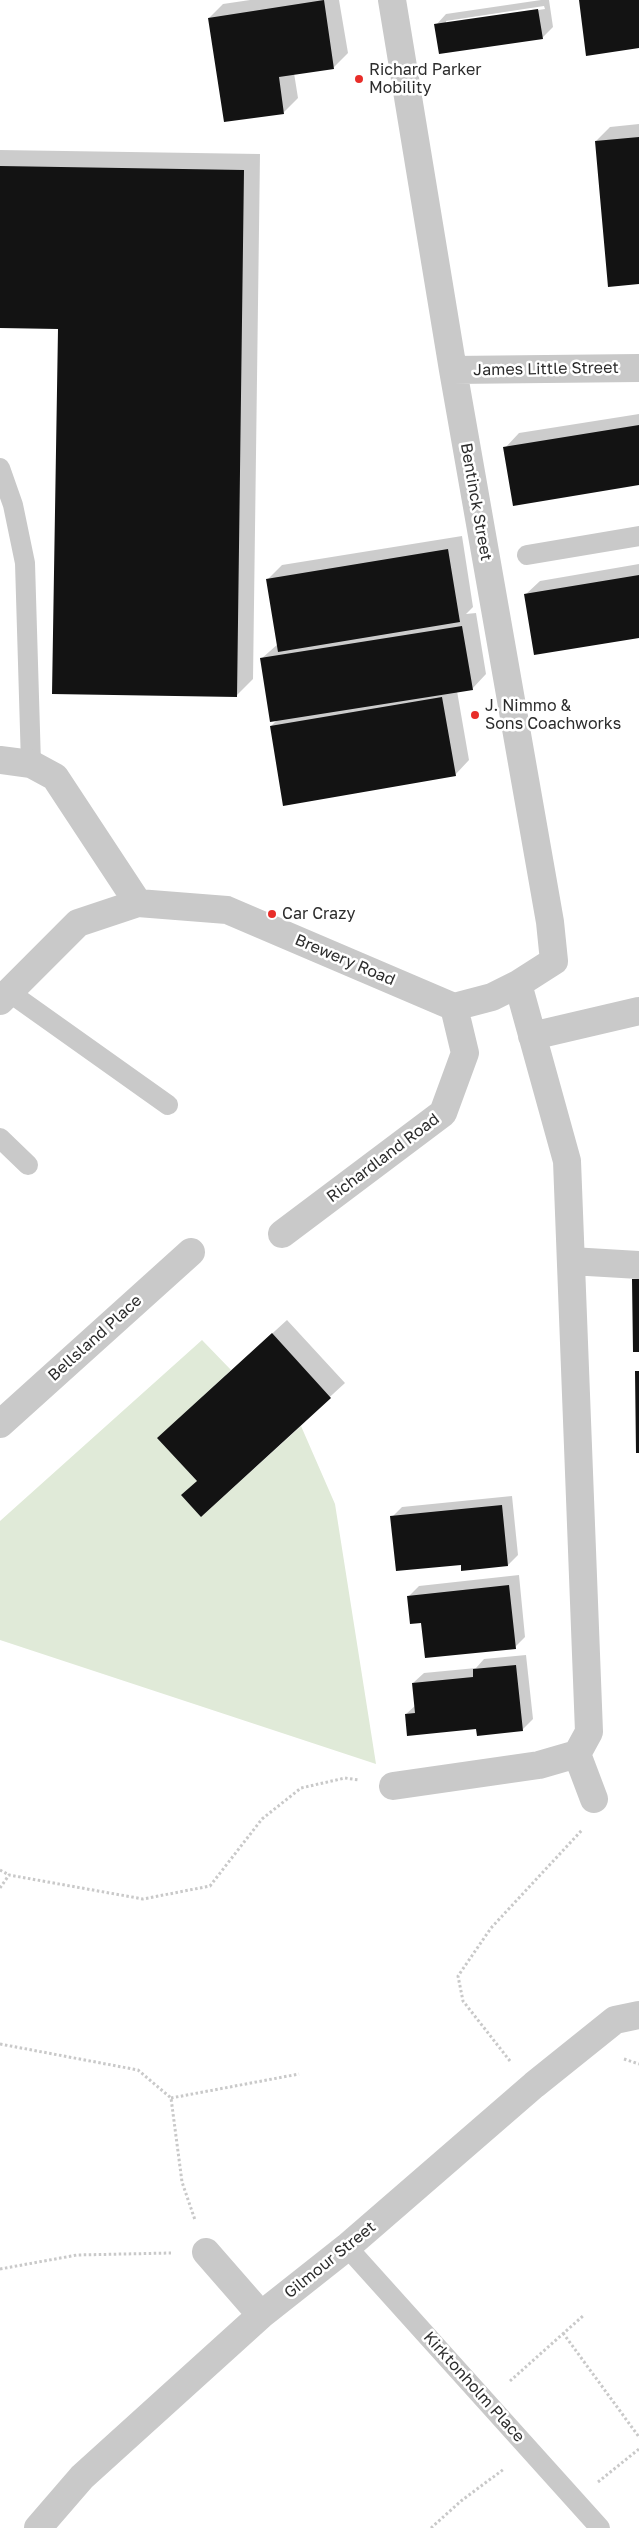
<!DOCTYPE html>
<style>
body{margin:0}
canvas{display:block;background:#fff}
</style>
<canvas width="639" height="2528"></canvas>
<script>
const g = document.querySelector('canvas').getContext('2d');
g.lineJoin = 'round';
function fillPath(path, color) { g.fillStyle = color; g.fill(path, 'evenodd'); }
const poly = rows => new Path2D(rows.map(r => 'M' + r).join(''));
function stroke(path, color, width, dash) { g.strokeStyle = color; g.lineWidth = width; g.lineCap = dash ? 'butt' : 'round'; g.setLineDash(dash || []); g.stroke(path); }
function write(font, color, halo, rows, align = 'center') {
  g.font = font + ' "Golos Text",sans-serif'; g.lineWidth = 5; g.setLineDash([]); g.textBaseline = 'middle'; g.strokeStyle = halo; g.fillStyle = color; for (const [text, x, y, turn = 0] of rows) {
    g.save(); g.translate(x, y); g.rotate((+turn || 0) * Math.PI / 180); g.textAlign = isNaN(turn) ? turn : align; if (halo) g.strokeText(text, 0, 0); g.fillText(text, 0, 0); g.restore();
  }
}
const green = poly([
 [202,1340,231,1370,158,1438,197,1481,201,1517,301,1426,335,1504,376,1764,0,1640,0,1521]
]);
const shadow = poly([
 [250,0,339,0,348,53,334,67,294,73,298,98,284,112,209,18,223,4],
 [541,0,549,0,553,27,542,38,436,25,446,14],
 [544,6,545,9,446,24,446,21],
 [639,124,639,282,596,141,610,127],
 [0,150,260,154,253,679,236,696,59,328,0,327],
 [639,414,639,484,505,448,519,433],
 [462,536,473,607,466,614,476,613,486,674,472,689,457,691,469,760,455,775,271,726,278,719,261,659,278,644,268,579,282,565],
 [639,564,639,637,525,595,540,581],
 [287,1320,345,1383,201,1515,198,1480,173,1424],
 [512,1496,518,1555,508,1565,462,1563,392,1517,402,1507],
 [519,1575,525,1637,515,1647,422,1621,409,1596,419,1586],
 [526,1655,533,1719,522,1730,477,1728,406,1714,416,1705,413,1683,424,1673,476,1668,484,1659]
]);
const building = poly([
 [324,0,334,69,279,77,284,114,224,122,208,18],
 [579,0,639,0,639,48,586,56],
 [538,9,543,39,439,54,434,24],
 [639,137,639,284,608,287,595,141],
 [0,166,244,170,237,697,52,694,58,329,0,328],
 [639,425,639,485,513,506,503,447],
 [448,549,460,622,278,652,266,579],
 [639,575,639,638,534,655,524,594],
 [462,626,473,690,270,722,260,658],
 [442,697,456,776,283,806,270,726],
 [632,1279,639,1279,639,1352,633,1352],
 [272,1333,331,1398,201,1517,181,1495,197,1481,157,1438],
 [635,1371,639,1371,639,1453,636,1453],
 [502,1505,508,1566,461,1571,461,1565,396,1571,390,1516],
 [509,1585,516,1649,425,1658,421,1623,410,1624,407,1596],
 [516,1665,523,1731,477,1736,476,1729,407,1736,405,1714,415,1713,412,1683,473,1677,473,1669]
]);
const path = poly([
 [0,1870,9,1875],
 [0,1888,9,1875,143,1899,210,1886,262,1819,301,1788,345,1778,359,1780],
 [0,2044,138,2070,171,2098,182,2182,195,2220],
 [624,2059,639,2064],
 [510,2061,463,2001,458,1976,491,1928,582,1830],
 [171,2098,299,2074],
 [0,2269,77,2255,171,2253],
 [563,2333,639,2437],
 [510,2381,584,2315],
 [598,2482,639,2449],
 [431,2528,461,2501,504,2469]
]);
const lane = poly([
 [0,468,13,505,25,563,31,764],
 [527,555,639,536],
 [9,992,168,1105],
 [0,1138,28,1165],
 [347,2247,600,2528]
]);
const street = poly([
 [453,370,639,368],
 [0,760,31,764,55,777,138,903,227,910,454,1007,492,997,518,984,554,961,550,922,453,370,392,0],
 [0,1001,78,923,138,903],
 [532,1036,639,1011],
 [282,1234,443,1113,465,1053,454,1007],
 [571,1261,639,1265],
 [0,1424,191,1252],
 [577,1754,594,1799],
 [393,1786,539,1765,577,1754,589,1732,567,1161,518,984],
 [206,2252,261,2315],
 [38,2528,82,2477,261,2315,347,2247,534,2085,615,2020,639,2015]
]);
const markers = [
 [359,79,5,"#e82d29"],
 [475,715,5,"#e82d29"],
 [272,914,5,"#e82d29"]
];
const poiNames = [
 ["Richard Parker",369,70],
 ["Mobility",369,88],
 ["J. Nimmo &",485,706],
 ["Sons Coachworks",485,724],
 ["Car Crazy",282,914]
];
const streetNames = [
 ["James Little Street",546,369,-1],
 ["Bentinck Street",476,502,80],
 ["Brewery Road",345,960,23],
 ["Richardland Road",383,1158,-37],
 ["Bellsland Place",95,1338,-42],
 ["Gilmour Street",330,2260,-39],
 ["Kirktonholm Place",474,2387,48]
];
fillPath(green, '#e0ead8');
fillPath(shadow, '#0003');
fillPath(building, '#131313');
stroke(path, '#c9c9c9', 3, [2.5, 2.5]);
stroke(lane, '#c9c9c9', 20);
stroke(street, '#c9c9c9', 28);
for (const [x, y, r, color] of markers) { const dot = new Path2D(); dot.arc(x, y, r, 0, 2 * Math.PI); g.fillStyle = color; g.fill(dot); stroke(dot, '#fff', 2); }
write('16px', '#2c2c2c', '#fff', poiNames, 'left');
write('16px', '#2c2c2c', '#fff', streetNames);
</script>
